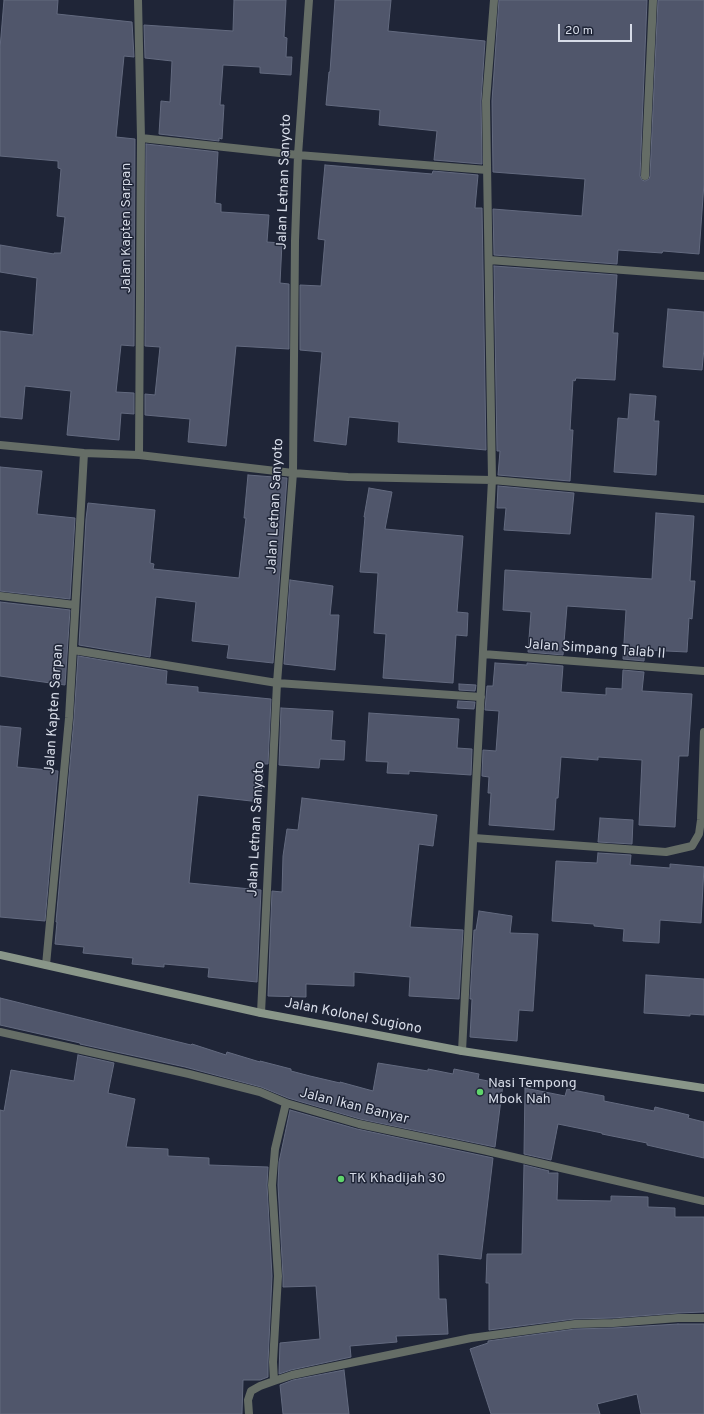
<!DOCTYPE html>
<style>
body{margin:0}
#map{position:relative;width:704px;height:1414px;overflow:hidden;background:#1f2537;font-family:Overpass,sans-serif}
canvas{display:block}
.scale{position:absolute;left:558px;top:24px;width:74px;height:18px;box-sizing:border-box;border:2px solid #d7dce8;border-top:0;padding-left:5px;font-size:12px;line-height:14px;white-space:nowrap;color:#d7dce8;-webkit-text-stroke:3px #1f2537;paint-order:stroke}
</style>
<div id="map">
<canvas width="704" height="1414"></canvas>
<div class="scale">20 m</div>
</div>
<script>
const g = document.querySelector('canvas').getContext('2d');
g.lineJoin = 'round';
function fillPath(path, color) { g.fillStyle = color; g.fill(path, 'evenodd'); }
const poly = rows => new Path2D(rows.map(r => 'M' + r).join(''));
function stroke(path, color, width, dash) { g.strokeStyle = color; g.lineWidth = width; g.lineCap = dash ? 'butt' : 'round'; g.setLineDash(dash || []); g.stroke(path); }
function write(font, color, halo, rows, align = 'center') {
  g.font = font + ' Overpass,sans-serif'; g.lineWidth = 3; g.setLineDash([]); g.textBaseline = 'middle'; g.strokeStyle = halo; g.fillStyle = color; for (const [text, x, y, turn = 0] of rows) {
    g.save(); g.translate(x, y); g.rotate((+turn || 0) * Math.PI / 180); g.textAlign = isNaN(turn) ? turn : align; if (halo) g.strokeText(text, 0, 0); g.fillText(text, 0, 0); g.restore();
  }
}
const building = poly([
 [4,0,58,0,57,14,132,22,134,57,124,56,116,137,135,139,134,346,121,345,116,392,134,393,134,414,121,413,119,440,67,435,71,391,25,386,22,419,0,417,0,331,33,335,37,278,0,272,0,245,54,254,54,253,61,253,65,217,57,216,61,169,58,168,58,161,0,156,0,48,4,0],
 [234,0,286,0,284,37,287,38,286,57,292,57,291,75,260,73,260,67,223,65,220,105,224,105,222,139,219,138,219,141,159,134,161,101,170,102,172,61,145,58,144,25,233,31,234,0],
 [335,0,391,0,388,31,485,41,481,101,482,164,434,160,437,131,379,125,380,110,326,105,329,72,330,72,335,0],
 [499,0,647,0,640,176,642,180,645,181,649,179,650,176,658,0,704,0,704,183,699,254,663,251,662,253,618,250,617,264,494,255,493,209,582,216,585,179,493,172,492,101,499,0],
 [146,144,218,152,215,203,221,204,221,212,269,215,267,242,282,243,280,283,289,284,289,349,236,346,226,446,188,442,190,419,145,415,145,394,155,395,160,347,145,346,146,144],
 [325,165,432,174,433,171,478,175,475,208,482,208,486,450,398,442,399,422,349,417,346,445,314,441,322,352,300,350,300,285,321,286,325,240,318,239,325,165],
 [494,266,617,275,613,333,618,333,615,380,576,378,575,381,573,380,570,430,573,430,570,481,498,475,500,451,497,451,494,266],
 [668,309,704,312,704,348,702,370,663,367,668,309],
 [630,394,656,396,654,421,659,421,656,475,614,472,618,418,628,419,630,394],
 [0,467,42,471,37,514,75,518,70,599,0,591,0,467],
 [248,475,287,478,273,663,227,658,229,645,192,641,196,602,156,597,150,657,79,645,86,519,88,503,155,510,150,563,154,564,153,569,239,578,246,518,244,518,248,475],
 [498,486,574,493,570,534,504,530,506,508,497,508,498,486],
 [369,488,392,492,385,529,463,536,457,612,468,613,467,636,456,635,453,683,383,678,386,634,374,633,378,573,360,572,365,517,364,517,369,488],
 [656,513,694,516,690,581,695,581,692,619,689,618,687,652,645,650,644,661,623,659,626,610,567,606,563,655,528,652,531,612,503,610,505,570,652,579,656,513],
 [290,580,333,586,330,615,339,615,335,670,284,664,290,580],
 [0,602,70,610,65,685,0,676,0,602],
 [78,656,167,671,166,684,198,687,198,692,271,699,268,764,264,764,260,802,198,795,189,883,261,890,257,982,208,977,209,968,164,964,164,967,132,964,133,958,83,953,84,947,55,944,57,922,56,922,74,719,78,656],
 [495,663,527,665,527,663,563,666,561,692,606,695,606,688,622,689,623,670,644,672,642,691,692,694,688,756,679,756,675,827,639,825,642,760,598,757,598,760,561,757,558,798,556,798,554,830,489,825,491,793,488,793,489,777,482,776,483,750,496,751,499,711,485,710,487,686,493,686,495,663],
 [459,684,476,685,475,691,459,690,459,684],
 [458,701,475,702,474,709,457,708,458,701],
 [281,708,333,711,331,740,345,741,344,760,320,759,319,768,279,765,281,708],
 [369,713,459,719,457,748,472,749,471,775,409,771,409,774,387,773,388,762,366,761,369,713],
 [0,726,21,728,17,767,58,771,45,921,0,917,0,726],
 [302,798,437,815,433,846,419,844,410,927,463,930,459,999,409,996,410,977,354,972,354,986,306,984,306,997,268,996,272,891,282,892,283,856,287,829,298,830,302,798],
 [600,818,633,820,632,844,598,842,600,818],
 [598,853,631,855,630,865,670,868,670,864,704,867,701,923,660,920,659,943,623,941,624,929,594,926,594,924,552,921,556,861,597,863,598,853],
 [479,911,512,916,510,933,538,934,533,1011,519,1010,517,1041,470,1037,472,999,470,999,474,930,476,930,479,911],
 [646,975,704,979,704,1015,690,1014,690,1016,644,1013,646,975],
 [0,998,191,1045,192,1044,226,1055,227,1052,260,1062,260,1061,291,1069,291,1071,310,1076,340,1083,340,1082,373,1091,378,1063,428,1071,428,1069,453,1074,454,1069,479,1074,478,1079,503,1084,495,1147,360,1119,288,1098,261,1087,185,1067,80,1044,80,1043,0,1025,0,998],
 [78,1055,114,1063,108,1093,135,1099,126,1147,168,1149,168,1156,209,1158,209,1165,268,1167,267,1185,272,1276,268,1362,268,1377,260,1380,243,1380,242,1414,0,1414,0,1110,4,1111,11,1070,74,1081,78,1055],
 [525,1088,565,1096,567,1089,604,1096,604,1101,654,1111,655,1107,689,1115,688,1118,704,1122,704,1158,647,1145,647,1143,602,1134,602,1133,558,1124,551,1160,524,1154,525,1088],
 [290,1110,357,1129,493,1158,481,1259,438,1254,439,1299,446,1299,448,1334,396,1336,397,1342,350,1346,351,1357,291,1370,279,1374,280,1343,320,1339,316,1286,283,1287,283,1276,278,1185,279,1162,290,1110],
 [524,1165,549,1171,548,1173,558,1173,557,1200,611,1201,611,1196,648,1197,648,1207,675,1208,675,1217,704,1217,704,1312,678,1313,613,1318,574,1319,489,1330,489,1283,486,1283,487,1254,522,1254,524,1165],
 [678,1324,704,1324,704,1414,641,1414,637,1394,597,1404,600,1414,491,1414,470,1349,488,1343,488,1341,575,1329,613,1328,678,1324],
 [344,1370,349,1414,283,1414,280,1385,293,1380,344,1370]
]);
const minor = poly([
 [138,0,141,138,139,455],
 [141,138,298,155,487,170],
 [645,176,653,0],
 [489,260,704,276],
 [0,445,84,453,139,455,293,473,348,477,492,480,704,499],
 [0,596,75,605],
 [73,650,277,683,481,697],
 [483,654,704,671],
 [474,838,666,852,692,846,699,834,701,820,704,732],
 [46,965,69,718,84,453],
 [261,1013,277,683,293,473,295,241,298,155,309,0],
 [0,1032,189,1074,260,1092,286,1103,359,1124,483,1150,704,1201],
 [462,1051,492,480,486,101,494,0],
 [274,1381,292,1375,471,1338,575,1324,613,1323,678,1318,704,1318],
 [249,1414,248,1400,251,1391,260,1386,274,1381,273,1362,278,1276,272,1185,275,1149,286,1103]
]);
const secondary = poly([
 [0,955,261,1013,357,1031,462,1051,704,1088]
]);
const markers = [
 [480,1092,4,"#5fd56b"],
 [341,1179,4,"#5fd56b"]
];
const streetNames = [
 ["Jalan Letnan Sanyoto",285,182,-88],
 ["Jalan Kapten Sarpan",127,228,-90],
 ["Jalan Letnan Sanyoto",276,506,-87],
 ["Jalan Simpang Talab II",595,650,4],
 ["Jalan Kapten Sarpan",55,709,-86],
 ["Jalan Letnan Sanyoto",257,829,-87],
 ["Jalan Kolonel Sugiono",353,1017,11],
 ["Jalan Ikan Banyar",354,1107,14]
];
const poiNames = [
 ["Nasi Tempong",488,1084],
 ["Mbok Nah",488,1100],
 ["TK Khadijah 30",349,1179]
];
fillPath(building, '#50566b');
stroke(building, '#636a7f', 1);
stroke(minor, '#656d66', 8);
stroke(secondary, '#899689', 8);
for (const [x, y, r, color] of markers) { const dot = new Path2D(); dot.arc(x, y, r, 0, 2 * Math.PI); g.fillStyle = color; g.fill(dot); stroke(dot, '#1f2537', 1.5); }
write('14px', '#d7dce8', '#1f2537', streetNames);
write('14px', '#d7dce8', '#1f2537', poiNames, 'left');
</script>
